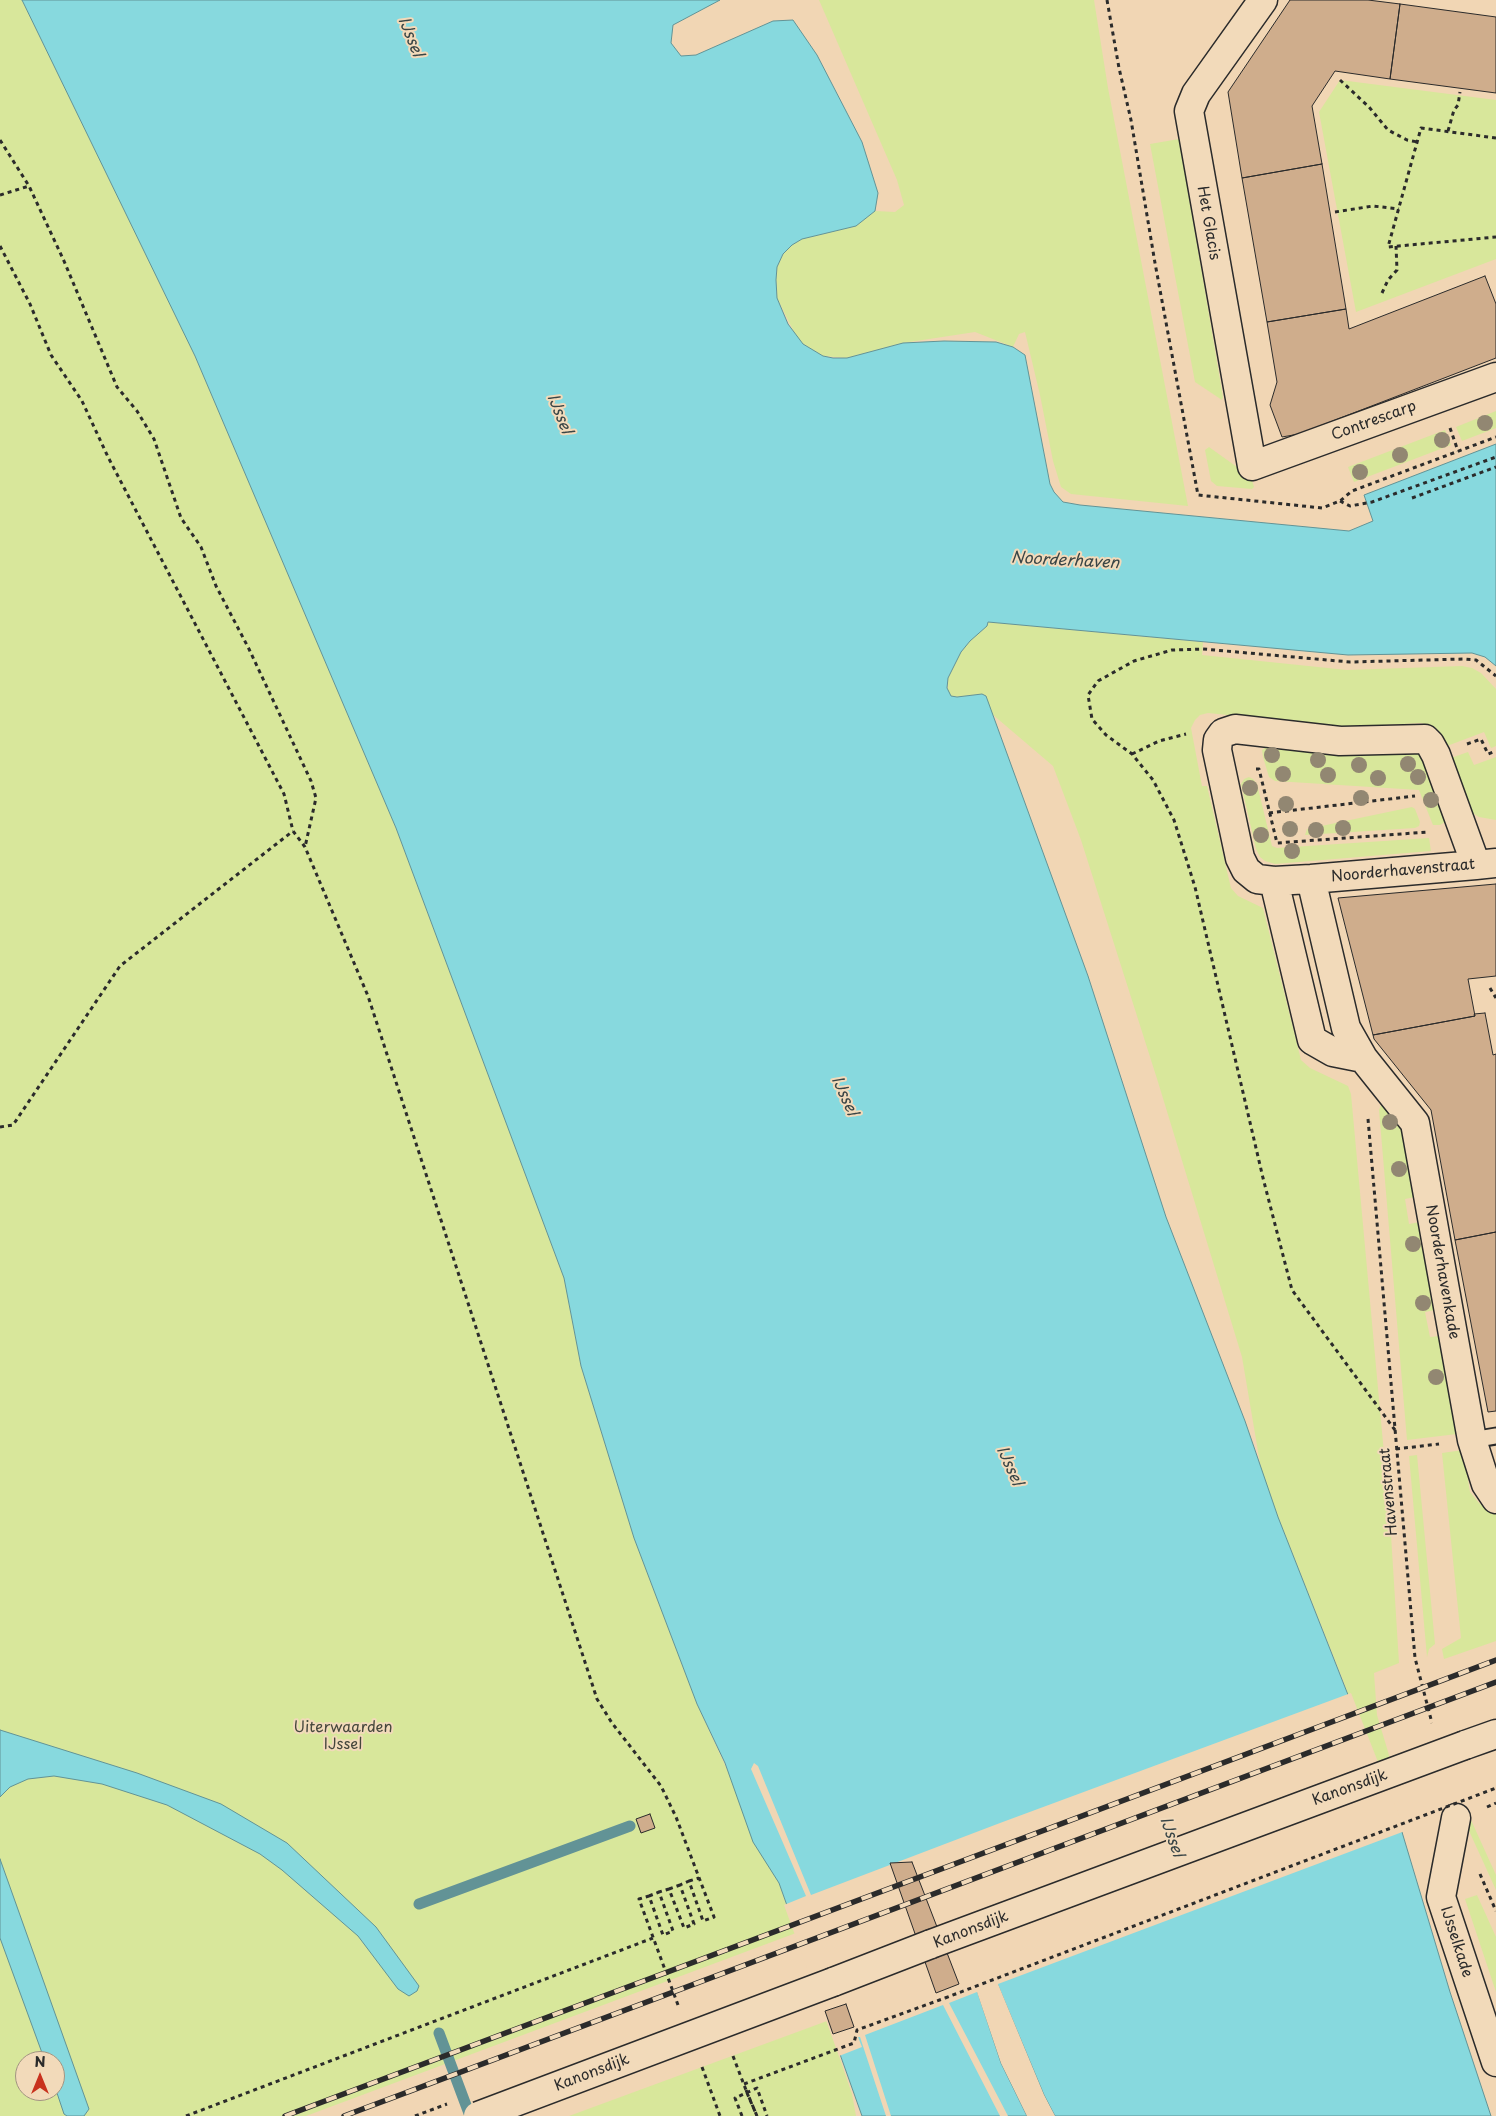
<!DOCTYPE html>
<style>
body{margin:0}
#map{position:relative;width:1496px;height:2116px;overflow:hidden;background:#f1d6b4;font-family:"Playpen Sans",sans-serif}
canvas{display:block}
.north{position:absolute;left:15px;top:2051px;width:50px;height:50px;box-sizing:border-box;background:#f2daba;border:1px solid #a29481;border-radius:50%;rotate:0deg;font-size:14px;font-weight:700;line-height:20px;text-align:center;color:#2b2b2b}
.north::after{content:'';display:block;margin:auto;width:18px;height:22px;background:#c8321e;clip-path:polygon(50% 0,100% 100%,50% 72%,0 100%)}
</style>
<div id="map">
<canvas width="1496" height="2116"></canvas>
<div class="north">N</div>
</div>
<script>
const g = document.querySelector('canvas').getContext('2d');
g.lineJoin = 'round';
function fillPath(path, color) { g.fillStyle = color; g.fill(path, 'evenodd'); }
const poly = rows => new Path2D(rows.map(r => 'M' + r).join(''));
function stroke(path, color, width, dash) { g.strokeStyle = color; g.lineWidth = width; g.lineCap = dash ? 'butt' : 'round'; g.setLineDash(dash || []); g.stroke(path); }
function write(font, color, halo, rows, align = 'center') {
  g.font = font + ' "Playpen Sans",sans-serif'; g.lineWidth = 4; g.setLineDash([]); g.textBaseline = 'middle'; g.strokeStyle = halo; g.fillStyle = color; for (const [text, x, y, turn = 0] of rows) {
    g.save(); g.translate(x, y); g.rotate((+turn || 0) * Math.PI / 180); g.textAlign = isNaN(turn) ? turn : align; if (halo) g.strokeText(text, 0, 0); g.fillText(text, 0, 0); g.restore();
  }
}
const green = poly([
 [0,0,22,0,195,356,396,828,564,1278,581,1366,634,1538,697,1704,779,1883,796,1933,306,2116,0,2116],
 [25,2061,55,2061,55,2091,25,2091],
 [819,0,1094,0,1108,88,1188,506,1071,494,1061,487,1053,461,1040,395,1025,332,1019,334,1013,347,975,332,903,343,847,358,823,356,803,344,796,336,777,298,776,280,777,267,783,254,792,245,802,239,856,226,875,211,895,212,904,205,897,180],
 [1340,80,1496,100,1496,259,1356,312,1319,112],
 [1179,139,1223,397,1222,400,1195,382,1150,144],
 [1496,411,1496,428,1462,441,1456,427],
 [1445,430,1451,445,1354,482,1348,467],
 [1209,447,1251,477,1254,487,1252,489,1217,486,1211,481,1205,450],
 [988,622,1203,642,1202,655,1347,670,1462,666,1472,668,1481,673,1496,689,1496,746,1491,748,1484,732,1447,746,1442,735,1435,727,1421,723,1346,727,1208,713,1200,715,1195,720,1191,728,1202,786,1207,786,1231,888,1238,896,1263,908,1301,1060,1310,1068,1348,1086,1351,1094,1390,1519,1399,1663,1374,1673,1377,1715,1395,1775,1377,1781,1344,1683,1278,1517,1261,1469,1242,1357,1158,1082,1081,840,1053,766,992,714,986,696,982,694,957,697,951,696,948,692,948,678,961,652,970,641,987,626],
 [1268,746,1419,750,1445,817,1445,822,1440,825,1433,825,1419,790,1275,781,1269,777,1263,757,1262,750],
 [1468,752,1474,765,1496,757,1496,820,1479,817,1471,812,1448,759],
 [1249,777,1253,779,1257,784,1272,846,1277,848,1429,838,1431,851,1275,864,1265,861,1260,857,1256,849,1241,784,1244,779],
 [1412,807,1415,809,1420,822,1419,826,1415,828,1305,835,1307,829],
 [1382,1103,1403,1129,1415,1197,1405,1199,1409,1224,1420,1222,1435,1310,1425,1312,1430,1337,1440,1336,1457,1434,1407,1440,1379,1110],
 [1463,1450,1470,1492,1479,1503,1496,1514,1496,1641,1444,1659,1442,1649,1461,1638,1442,1453],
 [1417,1455,1435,1644,1429,1649,1427,1657,1409,1456],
 [1471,1820,1496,1875,1496,1890,1465,1822],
 [1477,1895,1496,1937,1496,1992,1465,1899],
 [827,2021,852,2094,856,2116,569,2116]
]);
const water = poly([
 [22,0,720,0,673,25,671,43,681,56,696,55,773,21,793,20,817,55,862,142,878,193,875,211,856,226,802,239,792,245,783,254,777,267,776,280,777,298,788,324,803,344,823,356,833,358,847,358,903,343,944,341,996,342,1013,347,1025,355,1050,484,1054,492,1063,502,1080,505,1349,531,1373,521,1364,495,1496,444,1496,666,1485,657,1472,653,1348,655,988,622,987,626,970,641,961,652,948,678,947,688,951,696,957,697,982,694,986,696,1088,976,1166,1217,1245,1421,1278,1517,1402,1832,1450,1992,1491,2116,1055,2116,1044,2095,994,1976,982,1972,974,1977,976,1987,1001,2063,1027,2116,862,2116,779,1883,753,1842,725,1763,697,1704,634,1538,581,1366,564,1278,396,828,195,356,22,0],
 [0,1730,137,1773,221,1804,287,1843,376,1927,419,1986,417,1991,409,1996,398,1989,358,1936,282,1870,260,1854,167,1805,102,1784,54,1776,28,1779,10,1787,0,1797,0,1730],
 [0,1859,89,2109,84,2116,67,2116,64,2114,55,2087,55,2061,45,2061,0,1938,0,1859]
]);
const pier = poly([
 [1351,1693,1405,1831,998,1984,1044,2095,1055,2116,1053,2116,1041,2096,992,1978,982,1974,977,1978,978,1987,1003,2062,1030,2116,1027,2116,1001,2063,977,1992,949,2003,1008,2116,1000,2116,943,2005,865,2035,891,2116,886,2116,860,2037,858,2037,862,2047,839,2056,784,1905,806,1896,751,1769,754,1763,758,1766,811,1895,1000,1823]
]);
const stream = poly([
 [419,1904,630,1826],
 [439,2033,470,2116]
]);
const building = poly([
 [1290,0,1368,0,1400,4,1390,79,1335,71,1312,106,1322,164,1242,178,1228,92,1290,0],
 [1400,4,1496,17,1496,93,1390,79,1400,4],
 [1322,164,1346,309,1267,322,1242,178,1322,164],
 [1485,276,1496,304,1496,358,1299,434,1282,437,1270,405,1277,382,1267,322,1346,309,1349,329,1485,276],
 [1496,884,1496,976,1468,979,1475,1016,1373,1035,1338,898,1496,884],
 [1485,1013,1493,1055,1496,1054,1496,1232,1455,1240,1431,1110,1374,1039,1373,1035,1475,1016,1474,1014,1485,1013],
 [1496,1232,1496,1411,1488,1412,1455,1240,1496,1232],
 [650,1814,655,1828,641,1833,636,1819,650,1814],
 [912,1862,959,1984,936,1993,890,1863,912,1862],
 [846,2004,854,2027,833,2034,825,2011,846,2004]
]);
const path = poly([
 [1107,0,1119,68,1131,120,1155,263,1198,495,1322,508,1340,501,1352,491,1496,437],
 [1340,80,1369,107,1388,130,1407,140,1418,142],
 [1448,131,1454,110,1458,105,1460,92],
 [1496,138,1421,128,1388,247,1496,237],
 [0,140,29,186,64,261,117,387,137,411,154,439,181,518,201,547,216,586,249,649,311,781,316,798,305,847],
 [0,195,29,186],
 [1335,212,1373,206,1399,209],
 [0,246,30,304,51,355,82,401,108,457,284,794,293,831,305,847,368,996,597,1699,612,1723,661,1786,676,1817,714,1917,703,1921,689,1881,680,1885,694,1924,684,1928,669,1889,659,1892,673,1931,663,1935,649,1896,639,1899,678,2005],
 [1382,293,1388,280,1397,270,1396,246],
 [1450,428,1458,451],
 [1412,498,1496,467],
 [1340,501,1350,506,1372,502,1496,457],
 [1467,744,1481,739,1488,754,1496,751],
 [1132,754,1159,741,1186,734],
 [1256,769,1259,769,1277,843,1428,832],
 [1269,813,1415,796],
 [1490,988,1496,998],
 [1368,1119,1415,1658,1432,1723],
 [0,1127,13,1125,120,966,293,831],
 [1395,1430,1292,1290,1263,1178,1195,887,1174,820,1153,780,1132,754,1106,735,1092,719,1088,695,1098,681,1134,661,1172,650,1203,649,1350,662,1464,659,1476,660,1496,676],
 [1396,1449,1439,1444],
 [1487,1807,1496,1803],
 [1480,1874,1496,1911],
 [689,1881,699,1878],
 [669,1889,680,1885],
 [649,1896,659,1892],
 [733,2056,746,2090],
 [702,2067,720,2116],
 [744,2084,854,2043,857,2030,945,1998],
 [747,2093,757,2116],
 [186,2116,653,1938],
 [742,2116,735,2098,757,2088,767,2116]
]);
const lane = poly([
 [1472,1440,1496,1436]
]);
const street = poly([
 [1263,0,1196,94,1189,111,1252,466,1496,377],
 [1476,865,1436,755,1430,744,1425,739,1340,741,1235,729,1223,733,1218,740,1217,750,1240,858,1246,870,1257,879,1274,881,1311,879,1476,865,1496,863],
 [1311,879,1346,1028,1363,1058,1415,1123,1472,1440,1486,1484,1496,1499],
 [1274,881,1312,1040,1333,1052,1363,1058],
 [1456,1818,1441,1897,1496,2062]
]);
const secondary = poly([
 [1465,1745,1496,1734],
 [833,1982,931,1944]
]);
const rail = poly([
 [285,2116,1496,1660],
 [344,2116,1496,1682]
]);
const pathBridge = poly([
 [945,1998,1496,1788],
 [746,2090,757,2116],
 [415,2116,447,2104]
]);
const secondaryBridge = poly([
 [931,1944,1465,1745],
 [478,2116,833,1982]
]);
const trees = [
 [1485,423],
 [1442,440],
 [1400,455],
 [1360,472],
 [1272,755],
 [1318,760],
 [1408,764],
 [1359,765],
 [1283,774],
 [1328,775],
 [1418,777],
 [1378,778],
 [1250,788],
 [1361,798],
 [1431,800],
 [1286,804],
 [1343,828],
 [1290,829],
 [1316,830],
 [1261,835],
 [1292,851],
 [1390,1122],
 [1399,1169],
 [1413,1244],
 [1423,1303],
 [1436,1377]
];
const streetNames = [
 ["Het Glacis",1208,223,80],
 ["Contrescarp",1374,421,-20],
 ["Noorderhavenstraat",1403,871,-5],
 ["Noorderhavenkade",1442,1272,80],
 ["Havenstraat",1389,1492,-95],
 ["Kanonsdijk",1350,1788,-20],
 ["Kanonsdijk",971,1930,-21],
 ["IJsselkade",1456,1942,72],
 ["Kanonsdijk",592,2073,-21]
];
const parkNames = [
 ["Uiterwaarden",343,1728],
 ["IJssel",343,1745]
];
const waterNames = [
 ["IJssel",410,37,68],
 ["IJssel",559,414,68],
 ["Noorderhaven",1065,561,3],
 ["IJssel",844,1096,66],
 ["IJssel",1009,1466,66],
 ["IJssel",1171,1837,71]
];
fillPath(green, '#d8e79b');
fillPath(water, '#87d9de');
stroke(water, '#629396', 1);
fillPath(pier, '#f1d6b4');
stroke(stream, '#629396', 11);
fillPath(building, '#cfad8c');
stroke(building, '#2b2b2b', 1);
stroke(lane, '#2b2b2b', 19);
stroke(street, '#2b2b2b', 31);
stroke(secondary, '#2b2b2b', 31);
stroke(path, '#2b2b2b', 3, [4, 4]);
stroke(lane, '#f2daba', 15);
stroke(street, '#f2daba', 28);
stroke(secondary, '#f2daba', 28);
stroke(rail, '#2b2b2b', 5.5);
stroke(rail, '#f2daba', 4, [11]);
stroke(secondaryBridge, '#2b2b2b', 31, []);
stroke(pathBridge, '#2b2b2b', 3, [4, 4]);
stroke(secondaryBridge, '#f2daba', 28);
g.fillStyle = '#928772';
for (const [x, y] of trees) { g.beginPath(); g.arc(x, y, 8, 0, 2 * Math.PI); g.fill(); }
write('15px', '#2b2b2b', '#f2daba', streetNames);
write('15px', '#45473c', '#f2daba', parkNames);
write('italic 16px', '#394546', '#f2daba', waterNames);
</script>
